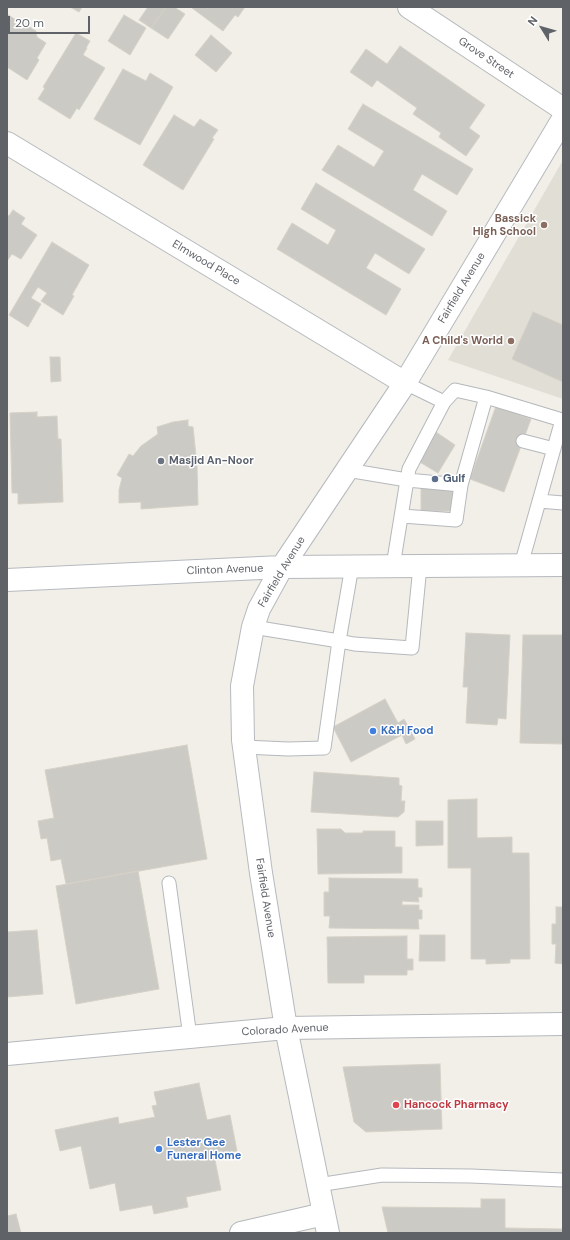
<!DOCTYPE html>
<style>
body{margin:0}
#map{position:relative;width:570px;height:1240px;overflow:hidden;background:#f1efe8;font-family:"DM Sans",sans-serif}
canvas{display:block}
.frame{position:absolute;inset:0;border:8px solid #5f6368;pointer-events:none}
.north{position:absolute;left:522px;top:8px;width:40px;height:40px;-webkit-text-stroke:3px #fff;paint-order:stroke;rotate:307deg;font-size:11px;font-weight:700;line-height:16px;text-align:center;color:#5f6368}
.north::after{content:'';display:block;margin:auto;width:14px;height:18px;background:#5f6368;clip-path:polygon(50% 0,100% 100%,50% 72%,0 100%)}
.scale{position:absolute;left:8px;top:16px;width:82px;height:18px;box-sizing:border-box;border:2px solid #5f6368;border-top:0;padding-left:5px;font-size:12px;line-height:14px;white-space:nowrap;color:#5f6368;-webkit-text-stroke:3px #fff;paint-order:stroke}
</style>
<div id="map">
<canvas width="570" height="1240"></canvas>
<div class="frame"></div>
<div class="north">N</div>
<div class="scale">20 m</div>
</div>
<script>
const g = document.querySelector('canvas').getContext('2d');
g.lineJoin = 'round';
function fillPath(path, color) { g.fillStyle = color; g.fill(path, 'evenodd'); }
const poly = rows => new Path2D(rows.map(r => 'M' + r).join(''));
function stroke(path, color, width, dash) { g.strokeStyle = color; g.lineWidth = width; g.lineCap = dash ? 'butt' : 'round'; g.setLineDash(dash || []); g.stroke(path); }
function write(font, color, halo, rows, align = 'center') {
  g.font = font + ' "DM Sans",sans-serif'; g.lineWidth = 3; g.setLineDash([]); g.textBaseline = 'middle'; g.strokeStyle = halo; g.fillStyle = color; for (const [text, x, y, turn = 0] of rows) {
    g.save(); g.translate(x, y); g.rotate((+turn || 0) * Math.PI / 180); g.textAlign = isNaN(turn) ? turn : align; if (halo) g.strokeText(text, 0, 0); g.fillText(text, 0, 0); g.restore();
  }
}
const education = poly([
 [563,160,563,399,448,360]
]);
const building = poly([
 [70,7,82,7,79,12,70,7],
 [148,7,166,7,151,28,139,20,148,7],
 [166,7,174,7,185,14,168,39,151,28,166,7],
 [192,7,245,7,238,17,235,15,223,31,192,8,192,7],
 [7,14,16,20,14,23,19,26,25,24,36,31,37,37,46,43,37,58,39,60,27,80,7,67,7,14],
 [124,15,146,28,130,55,108,41,124,15],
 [76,33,90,41,86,48,87,48,83,55,105,68,79,110,77,108,70,119,38,99,45,88,43,87,76,33],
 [211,35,232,53,216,72,195,55,211,35],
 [400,46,485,105,469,128,480,136,466,156,439,137,441,133,413,114,417,108,377,80,372,87,350,72,366,49,387,64,400,46],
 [123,69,146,81,150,73,173,87,140,145,94,119,123,69],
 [363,104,473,169,457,195,422,174,413,190,447,211,432,236,322,170,338,145,374,167,384,151,348,129,363,104],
 [174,115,194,127,200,119,218,130,212,138,214,139,183,190,143,165,174,115],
 [316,183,425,249,409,274,375,253,366,268,401,289,386,315,277,249,292,223,328,245,336,230,301,209,316,183],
 [13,210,25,218,21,224,37,235,21,259,12,254,7,261,7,215,9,216,13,210],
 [52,242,89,265,72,295,74,296,63,315,41,301,47,293,38,287,31,298,41,304,28,327,9,315,52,242],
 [533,312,563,325,563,382,512,359,533,312],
 [50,357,60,357,61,381,51,382,50,357],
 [496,406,531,419,504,492,470,479,496,406],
 [37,412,37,417,57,416,58,439,61,439,63,502,18,504,18,493,12,493,10,413,37,412],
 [188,420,188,426,193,427,197,466,198,505,141,509,141,502,119,503,119,490,122,478,117,475,129,454,133,456,141,446,158,434,157,427,173,422,188,420],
 [436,432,455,445,438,473,418,461,436,432],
 [421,487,453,487,453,511,421,511,421,487],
 [466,633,510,635,506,719,498,718,497,725,466,723,468,687,463,687,466,633],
 [523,635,563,635,563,744,520,743,523,635],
 [385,699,398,723,404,719,415,739,406,744,402,735,351,762,333,727,385,699],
 [187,745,207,859,66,884,61,859,51,861,47,838,41,839,38,821,54,818,45,770,187,745],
 [314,772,399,778,399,785,402,786,401,801,405,801,404,812,398,817,311,812,314,772],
 [477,799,477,838,512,837,512,853,529,853,530,959,510,959,510,963,486,964,486,959,471,959,471,868,448,868,448,800,477,799],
 [416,821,443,821,443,845,416,846,416,821],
 [317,829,341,829,345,833,363,833,363,831,395,831,395,847,402,847,402,873,318,874,317,829],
 [138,871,159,989,76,1004,56,886,138,871],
 [329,878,418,879,418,888,422,888,422,897,418,897,419,902,402,901,402,905,419,905,419,910,422,910,422,919,418,919,419,929,329,928,330,916,324,916,324,892,329,892,329,878],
 [556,907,563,907,563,964,555,963,556,944,552,944,552,924,556,924,556,907],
 [37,930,43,994,7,997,7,932,37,930],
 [420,935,445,935,445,961,419,961,420,935],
 [407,936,407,959,413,959,413,970,407,970,407,975,364,975,364,983,328,983,327,937,407,936],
 [440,1064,442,1129,366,1132,354,1122,343,1067,440,1064],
 [199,1083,207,1120,230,1115,237,1151,214,1155,221,1190,186,1197,188,1207,154,1214,152,1205,120,1211,115,1183,90,1189,81,1146,60,1151,55,1130,118,1117,119,1124,155,1117,152,1106,157,1105,154,1092,199,1083],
 [481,1199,505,1199,505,1228,563,1229,563,1233,388,1233,382,1207,481,1208,481,1199],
 [16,1214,21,1233,7,1233,7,1216,16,1214]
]);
const service = poly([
 [405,383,444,402,455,390,486,397,461,485,407,480,409,469,444,402],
 [486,397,562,420,521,565],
 [523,441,554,449],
 [347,470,407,480,393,566],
 [539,501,563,503],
 [402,516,456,520,461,485],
 [352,566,339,641,354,644,412,648,420,566],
 [244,747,288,749,324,748,339,641,253,627],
 [169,883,190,1037],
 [318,1185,382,1175,471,1176,563,1180]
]);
const minor = poly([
 [409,7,563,109],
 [7,143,405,383],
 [7,1054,286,1028,563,1024],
 [241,1233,324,1214]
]);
const tertiary = poly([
 [282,567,563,565]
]);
const secondary = poly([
 [7,580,282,567],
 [328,1233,286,1028,261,873,243,740,242,686,253,627,259,609,282,567,405,383,563,119]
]);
const markers = [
 [544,225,4,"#8d6e63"],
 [511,341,4,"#8d6e63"],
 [161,461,4,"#6b7280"],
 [435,479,4,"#5c6f8a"],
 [373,731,4,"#3f7fe0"],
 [396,1105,4,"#e0444e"],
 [159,1149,4,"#3f7fe0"]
];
const streetNames = [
 ["Grove Street",486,58,34],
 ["Elmwood Place",206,263,31],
 ["Fairfield Avenue",462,288,-59],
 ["Clinton Avenue",225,570,-2],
 ["Fairfield Avenue",282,572,-59],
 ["Fairfield Avenue",265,898,81],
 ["Colorado Avenue",285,1030,-3]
];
const educationNames = [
 ["Bassick",536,219],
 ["High School",536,232],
 ["A Child's World",503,341]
];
const worshipNames = [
 ["Masjid An-Noor",169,461]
];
const serviceNames = [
 ["Gulf",443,479]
];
const shopNames = [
 ["K&H Food",381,731],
 ["Lester Gee",167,1143],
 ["Funeral Home",167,1156]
];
const healthNames = [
 ["Hancock Pharmacy",404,1105]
];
fillPath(education, '#e1ded6');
fillPath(building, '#cccac5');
stroke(building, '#d6d1c6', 1);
stroke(service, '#b5b8bc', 15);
stroke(minor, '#b5b8bc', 24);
stroke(tertiary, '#b5b8bc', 24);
stroke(secondary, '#b6babf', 24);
stroke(service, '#fff', 13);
stroke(minor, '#fff', 22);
stroke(tertiary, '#fff', 22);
stroke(secondary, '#fff', 22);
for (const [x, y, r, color] of markers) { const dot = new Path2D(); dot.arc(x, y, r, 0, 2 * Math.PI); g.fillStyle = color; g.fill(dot); stroke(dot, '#fff', 1.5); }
write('11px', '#5f6368', '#fff', streetNames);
write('bold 11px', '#785e54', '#fff', educationNames, 'right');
write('bold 11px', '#5b616d', '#fff', worshipNames, 'left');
write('bold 11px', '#4e5e75', '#fff', serviceNames, 'left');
write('bold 11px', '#366cbe', '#fff', shopNames, 'left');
write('bold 11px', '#be3a42', '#fff', healthNames, 'left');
</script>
